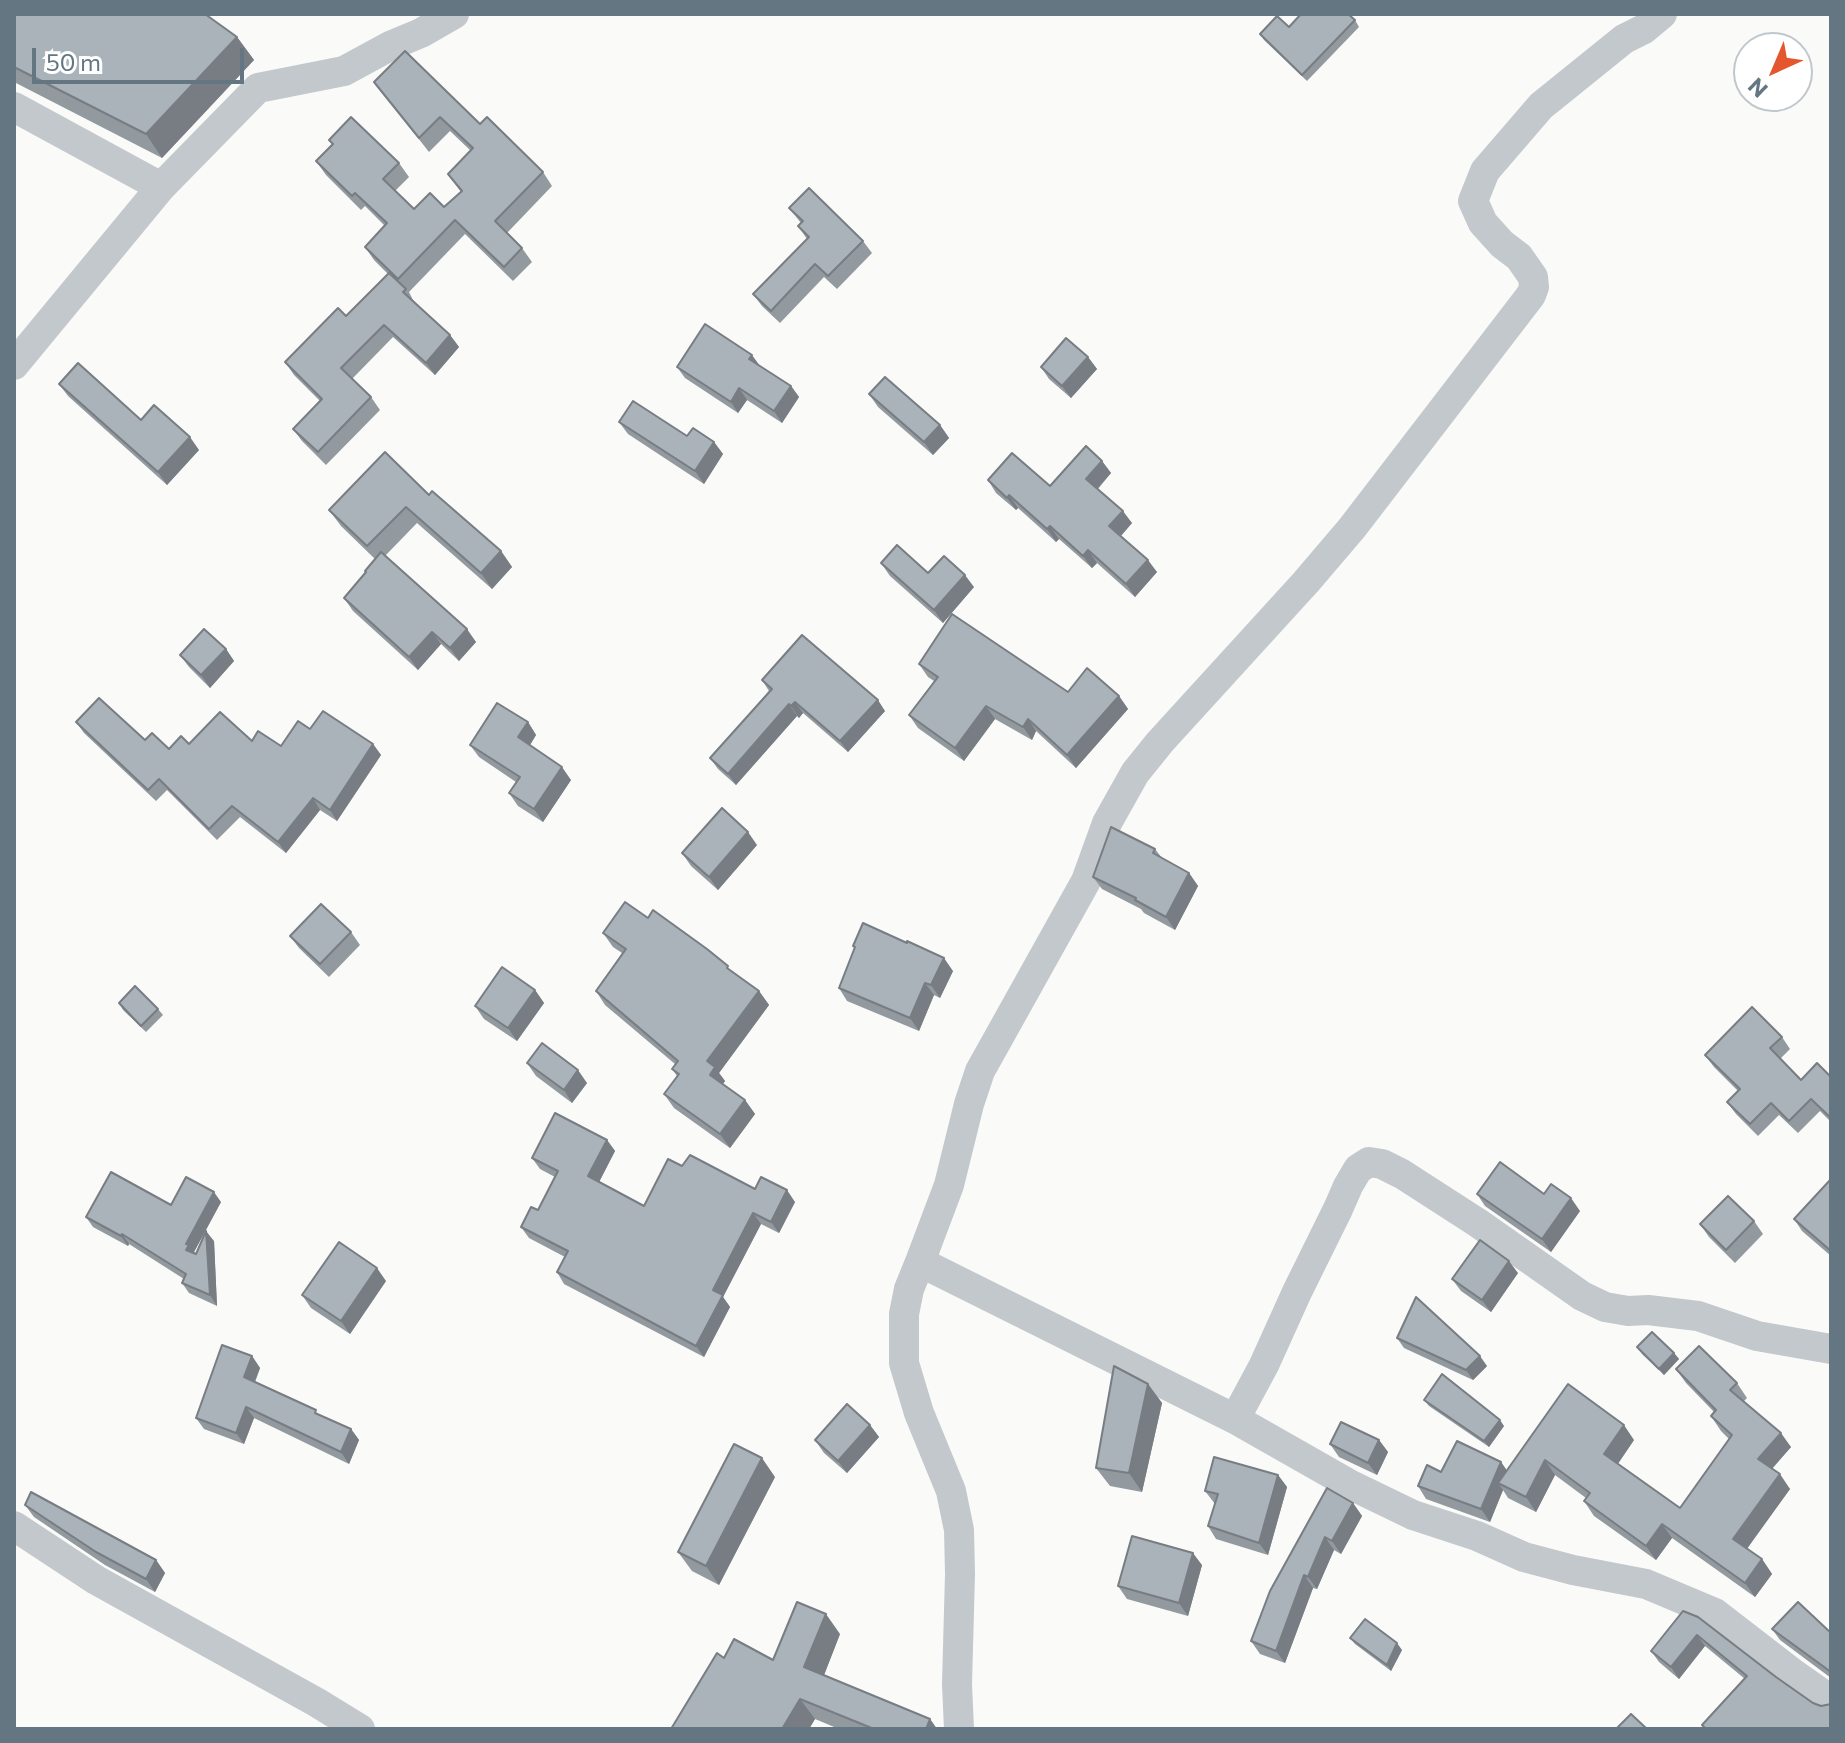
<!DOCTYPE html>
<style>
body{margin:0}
#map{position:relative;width:1845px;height:1743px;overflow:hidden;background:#fafaf8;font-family:Commissioner,sans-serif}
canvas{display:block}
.frame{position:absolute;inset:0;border:16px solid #657683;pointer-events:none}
.north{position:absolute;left:1733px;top:32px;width:80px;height:80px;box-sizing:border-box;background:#fff;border:2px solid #c1c8cd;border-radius:50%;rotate:224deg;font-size:22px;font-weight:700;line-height:32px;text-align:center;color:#657683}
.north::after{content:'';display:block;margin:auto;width:28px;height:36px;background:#e4572e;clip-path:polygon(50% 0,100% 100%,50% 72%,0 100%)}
.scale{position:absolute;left:32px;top:48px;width:212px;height:36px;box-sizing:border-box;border:4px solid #657683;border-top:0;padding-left:10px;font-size:24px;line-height:28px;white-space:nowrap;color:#657683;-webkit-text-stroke:6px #fff;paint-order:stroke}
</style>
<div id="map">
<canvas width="1845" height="1743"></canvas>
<div class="frame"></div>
<div class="north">N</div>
<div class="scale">50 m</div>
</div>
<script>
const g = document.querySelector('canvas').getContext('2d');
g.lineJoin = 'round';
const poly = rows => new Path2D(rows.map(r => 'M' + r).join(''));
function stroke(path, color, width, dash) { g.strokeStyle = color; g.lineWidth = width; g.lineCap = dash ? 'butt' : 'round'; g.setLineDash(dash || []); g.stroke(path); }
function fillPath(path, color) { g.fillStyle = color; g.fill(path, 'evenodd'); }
const minor = poly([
 [14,107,161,187],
 [14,365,161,187,258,88,344,71,392,45,421,33,454,14],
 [920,1262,949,1185,969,1104,980,1071,1086,881,1107,823,1135,773,1160,742,1306,582,1352,528,1531,295,1534,287,1533,277,1519,257,1502,244,1483,223,1473,201,1485,171,1541,106,1624,39,1644,29,1662,14],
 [1235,1419,1264,1365,1297,1292,1338,1209,1348,1186,1358,1169,1369,1162,1382,1164,1402,1174,1478,1223,1582,1296,1605,1307,1628,1311,1648,1310,1698,1316,1757,1336,1831,1349],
 [14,1526,96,1580,316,1702,360,1729],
 [959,1729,957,1684,960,1574,959,1530,951,1491,919,1413,904,1363,904,1314,909,1289,920,1262,1235,1419,1351,1485,1413,1515,1477,1536,1524,1557,1573,1570,1646,1584,1715,1613,1794,1674,1831,1700]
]);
const wall = poly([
 [14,14,237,37,254,60,162,158,14,82],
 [1355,20,1359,27,1307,81,1264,40,1260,34,1289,27],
 [374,82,480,124,543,172,552,186,507,233,522,248,532,262,513,281,465,234,409,292,414,302,450,335,459,347,435,375,393,337,352,379,371,397,380,410,326,465,302,441,293,429,320,401,294,375,285,362,346,316,388,274,374,260,365,247,385,226,365,206,361,210,326,175,316,161,332,144,329,140,399,163,409,177,395,191,414,209,444,207,461,192,448,174,471,151,450,131,429,152],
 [789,208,863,241,872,253,837,289,824,277,780,323,762,306,753,294,807,239,798,226,801,223],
 [1088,357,1097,369,1071,398,1049,379,1041,367],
 [760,366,791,386,799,397,782,423,747,400,738,413,685,378,677,367],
 [59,384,141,420,199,450,167,485,68,396],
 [869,394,940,425,949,438,933,455,878,407],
 [619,422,714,442,723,454,704,484,628,434],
 [1102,461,1111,473,1098,489,1132,523,1121,536,1157,572,1135,597,1097,563,1092,568,1059,539,1056,542,1018,508,1016,510,996,493,988,480,1050,486],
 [429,495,501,551,512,567,492,589,417,523,385,556,476,642,459,661,441,644,418,670,353,611,344,598,366,573,375,559,341,526,329,510],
 [881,563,974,587,943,623,890,576],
 [226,649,234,661,210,688,189,667,180,655],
 [919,664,1068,692,1119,696,1128,709,1076,768,1036,731,1032,740,995,719,964,761,918,728,909,715,934,681,928,677],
 [762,680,885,711,848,752,803,713,799,718,797,716,736,785,718,769,710,758,769,691],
 [76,722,145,740,169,749,189,744,281,746,310,729,373,744,381,755,337,821,320,810,286,853,240,817,217,840,167,790,156,801,84,733],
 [528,722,536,735,530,745,571,780,543,822,518,806,509,793,516,782,479,757,470,745],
 [757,845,718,890,691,866,682,853],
 [1155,849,1162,858,1189,873,1198,886,1175,930,1144,913,1141,909,1102,889,1093,877],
 [648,918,732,972,759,991,769,1005,719,1073,725,1081,723,1084,745,1100,755,1114,730,1148,674,1108,664,1094,677,1076,672,1069,675,1064,605,1005,596,991,622,953,613,947,603,933],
 [351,932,360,945,329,977,299,948,290,936],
 [853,946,953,971,940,998,934,995,919,1031,847,1001,839,988,855,948],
 [535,990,544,1003,517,1041,484,1019,475,1006],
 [119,1003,158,1009,163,1015,146,1032,123,1010],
 [1782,1037,1790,1049,1780,1059,1801,1080,1831,1077,1831,1122,1820,1111,1798,1133,1779,1115,1758,1136,1736,1114,1727,1102,1738,1091,1714,1067,1705,1055],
 [527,1063,587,1083,572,1103,536,1076],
 [607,1140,615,1151,599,1182,644,1206,682,1166,795,1202,779,1233,761,1224,723,1297,730,1307,704,1357,564,1284,557,1272,565,1257,529,1238,521,1227,538,1210,555,1177,540,1169,532,1158],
 [1831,1179,1831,1256,1802,1231,1794,1219],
 [1477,1194,1544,1194,1580,1211,1551,1252,1485,1206],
 [221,1202,194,1252,196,1254,214,1241,217,1306,189,1293,182,1283,184,1279,129,1244,128,1246,93,1227,86,1217,171,1205],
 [1754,1221,1763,1234,1735,1263,1709,1237,1700,1224],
 [1518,1273,1491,1312,1461,1291,1452,1279],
 [386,1281,350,1334,311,1308,302,1295],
 [1397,1338,1487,1366,1473,1380,1404,1348],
 [1637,1347,1674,1353,1679,1359,1664,1375,1642,1354],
 [252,1356,260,1368,255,1382,320,1415,351,1429,359,1440,349,1464,254,1418,244,1444,204,1429,196,1418],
 [1676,1369,1737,1383,1747,1398,1744,1401,1791,1447,1772,1469,1790,1489,1747,1548,1762,1559,1772,1574,1755,1597,1672,1538,1656,1560,1594,1516,1584,1501,1586,1498,1555,1475,1536,1512,1508,1498,1503,1490,1490,1522,1426,1499,1418,1486,1441,1472,1501,1462,1507,1471,1634,1440,1618,1464,1680,1508,1729,1439,1721,1431,1711,1416,1714,1412,1686,1383],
 [1148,1384,1162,1403,1142,1492,1110,1486,1096,1468],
 [1424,1400,1504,1426,1489,1447,1429,1406],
 [870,1425,879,1437,847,1473,824,1453,815,1440],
 [1379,1440,1388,1452,1377,1475,1339,1457,1330,1444],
 [1278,1475,1287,1487,1268,1555,1216,1539,1208,1526,1215,1504,1205,1491],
 [775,1477,719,1585,692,1571,678,1552],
 [1327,1488,1353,1503,1362,1516,1341,1554,1334,1550,1317,1589,1313,1588,1285,1663,1260,1654,1251,1641],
 [25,1505,156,1560,165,1573,155,1592,105,1565,34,1517],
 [1202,1565,1188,1616,1127,1599,1118,1586],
 [1683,1611,1813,1703,1821,1706,1830,1705,1831,1729,1705,1729,1702,1725,1745,1679,1705,1646,1679,1679,1659,1662,1651,1651],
 [1772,1629,1827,1630,1831,1633,1831,1678,1780,1640],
 [840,1634,824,1675,930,1719,937,1729,839,1729,815,1719,809,1729,671,1729,724,1658,773,1660],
 [1350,1638,1402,1650,1391,1671,1355,1644]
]);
const shadedWall = poly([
 [237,37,254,60,162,158,146,134],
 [450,335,459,347,435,375,426,363],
 [752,355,760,366,749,359],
 [1088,357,1097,369,1071,398,1062,386],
 [791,386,799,397,782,423,774,411],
 [739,388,747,400,738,413,731,402],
 [940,425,949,438,933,455,924,442],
 [190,437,199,450,167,485,158,472],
 [714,442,723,454,704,484,695,471],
 [1102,461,1111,473,1095,491,1086,479],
 [1009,495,1018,508,1016,510,1007,498],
 [1123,511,1132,523,1118,539,1109,526],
 [1050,526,1059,539,1056,542,1047,529],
 [1088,550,1097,563,1092,568,1083,556],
 [501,551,512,567,492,589,481,573],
 [1148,560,1157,572,1135,597,1126,584],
 [965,575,974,587,943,623,934,610],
 [467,629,476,642,459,661,450,648],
 [432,632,441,644,418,670,409,657],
 [226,649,234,661,210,688,201,675],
 [1119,696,1128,709,1076,768,1067,755],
 [878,700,885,711,848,752,840,741],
 [795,702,803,713,799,718,791,706],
 [789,704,797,716,736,785,728,774],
 [986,706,995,719,964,761,955,748],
 [1028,719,1036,731,1032,740,1023,727],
 [528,722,536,735,527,750,518,737],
 [373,744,381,755,337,821,330,810],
 [562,767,571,780,543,822,534,809],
 [313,798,320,810,286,853,278,842],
 [748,832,757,845,718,890,709,877],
 [1189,873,1198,886,1175,930,1166,917],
 [944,958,953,971,940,998,931,985],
 [925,983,934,995,919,1031,910,1018],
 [535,990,544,1003,517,1041,508,1028],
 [759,991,769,1005,719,1073,725,1081,719,1089,710,1075,707,1061],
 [578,1070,587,1083,572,1103,564,1090],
 [745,1100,755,1114,730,1148,720,1134],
 [607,1140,615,1151,596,1188,588,1176],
 [787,1190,795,1202,779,1233,771,1222],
 [214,1192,221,1202,194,1252,196,1255,186,1250,186,1244],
 [1571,1198,1580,1211,1551,1252,1542,1239],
 [753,1213,761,1224,723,1297,730,1307,704,1357,696,1346,713,1290],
 [206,1231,214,1241,217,1306,210,1295],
 [122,1234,129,1244,128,1246,121,1236],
 [1509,1261,1518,1273,1491,1312,1482,1300],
 [377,1268,386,1281,350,1334,341,1321],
 [1674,1353,1679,1359,1664,1375,1659,1369],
 [252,1356,260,1368,252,1389,244,1377],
 [1480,1356,1487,1366,1473,1380,1466,1370],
 [1148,1384,1162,1403,1142,1492,1129,1473],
 [246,1407,254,1418,244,1444,236,1433],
 [1500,1420,1504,1426,1489,1447,1484,1441],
 [870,1425,879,1437,847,1473,838,1461],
 [1624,1425,1634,1440,1614,1469,1604,1454],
 [351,1429,359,1440,349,1464,341,1452],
 [1781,1433,1791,1447,1768,1473,1758,1459],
 [1379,1440,1388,1452,1377,1475,1368,1463],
 [762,1458,775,1477,719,1585,706,1566],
 [1545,1460,1555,1475,1536,1512,1526,1497],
 [1501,1462,1510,1475,1498,1483,1503,1490,1490,1522,1481,1509],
 [1780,1474,1790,1489,1744,1553,1733,1539],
 [1278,1475,1287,1487,1268,1555,1259,1543],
 [1353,1503,1362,1516,1341,1554,1332,1541],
 [1662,1524,1672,1538,1656,1560,1646,1546],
 [1325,1537,1334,1550,1317,1589,1308,1577],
 [1193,1553,1202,1565,1188,1616,1179,1603],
 [1762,1559,1772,1574,1755,1597,1745,1583],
 [156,1560,165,1573,155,1592,146,1579],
 [1304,1575,1313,1588,1285,1663,1276,1651],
 [826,1614,840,1634,819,1688,804,1667],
 [1697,1635,1705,1646,1679,1679,1671,1667],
 [1397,1643,1402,1650,1391,1671,1387,1665],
 [800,1699,815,1719,809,1729,782,1729],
 [930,1719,937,1729,926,1729]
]);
const building = poly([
 [14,14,205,14,237,37,146,134,14,67,14,14],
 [1301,14,1348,14,1355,20,1302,75,1260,34,1277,16,1289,27,1301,14],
 [405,51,480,124,487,117,543,172,495,221,522,248,504,267,455,220,398,279,365,247,387,223,355,193,352,196,316,161,333,144,329,140,351,117,399,163,383,179,414,209,430,193,444,207,462,191,448,174,473,148,440,117,419,138,374,82,405,51],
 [809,188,863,241,828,276,815,264,771,311,753,294,809,237,798,226,803,221,789,208,809,188],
 [389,273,406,289,403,292,450,335,426,363,384,325,341,368,371,397,318,452,293,429,322,399,285,362,338,308,346,316,389,273],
 [705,324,752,355,749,359,791,386,774,411,739,388,731,402,677,367,705,324],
 [1066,338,1088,357,1062,386,1041,367,1066,338],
 [78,363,141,420,154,405,190,437,158,472,59,384,78,363],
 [885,377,940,425,924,442,869,394,885,377],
 [633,401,687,436,693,428,714,442,695,471,619,422,633,401],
 [1086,446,1102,461,1086,479,1123,511,1109,526,1148,560,1126,584,1088,550,1083,556,1050,526,1047,529,1009,495,1007,498,988,480,1012,453,1050,486,1086,446],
 [385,452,429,495,432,491,501,551,481,573,406,507,367,546,329,510,385,452],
 [897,545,928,573,944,556,965,575,934,610,881,563,897,545],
 [381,552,467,629,450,648,432,632,409,657,344,598,366,572,365,571,381,552],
 [952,614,1068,692,1087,668,1119,696,1067,755,1028,719,1023,727,986,706,955,748,909,715,938,677,919,664,952,614],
 [204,629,226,649,201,675,180,655,204,629],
 [802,635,878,700,840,741,795,702,791,706,789,704,728,774,710,758,772,689,762,680,802,635],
 [99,698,145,740,152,733,169,749,181,736,189,744,220,712,252,741,258,731,281,746,298,721,310,729,323,711,373,744,330,810,313,798,278,842,232,806,209,829,159,779,148,790,76,722,99,698],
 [497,703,528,722,518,737,562,767,534,809,509,793,520,777,470,745,497,703],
 [722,808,748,832,709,877,682,853,722,808],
 [1111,827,1155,849,1153,853,1189,873,1166,917,1135,900,1136,898,1093,877,1111,827],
 [625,902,648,918,653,910,707,949,728,966,727,968,759,991,707,1061,715,1067,710,1075,745,1100,720,1134,664,1094,679,1074,672,1069,678,1061,596,991,626,949,603,933,625,902],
 [321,904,351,932,320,964,290,936,321,904],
 [863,923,907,943,907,941,944,958,931,985,925,983,910,1018,839,988,855,947,853,946,863,923],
 [502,967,535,990,508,1028,475,1006,502,967],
 [135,986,158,1009,141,1026,119,1003,135,986],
 [1752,1007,1782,1037,1770,1048,1801,1080,1817,1063,1831,1077,1831,1118,1811,1099,1789,1121,1771,1103,1750,1124,1727,1102,1740,1089,1705,1055,1752,1007],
 [542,1043,578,1070,564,1090,527,1063,542,1043],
 [555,1113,607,1140,588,1176,644,1206,668,1159,682,1166,690,1155,755,1189,761,1177,787,1190,771,1222,753,1213,713,1290,723,1295,696,1346,557,1272,568,1251,521,1227,531,1207,538,1210,558,1171,532,1158,555,1113],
 [1500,1162,1544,1194,1551,1184,1571,1198,1542,1239,1477,1194,1500,1162],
 [111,1172,171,1205,186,1177,214,1192,186,1244,189,1245,186,1250,196,1254,206,1231,210,1295,182,1283,186,1274,122,1234,121,1236,86,1217,111,1172],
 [1831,1179,1831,1251,1794,1219,1831,1179],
 [1728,1196,1754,1221,1726,1250,1700,1224,1728,1196],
 [1480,1240,1509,1261,1482,1300,1452,1279,1480,1240],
 [339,1242,377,1268,341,1321,302,1295,339,1242],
 [1416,1297,1480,1356,1466,1370,1397,1338,1416,1297],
 [1652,1332,1674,1353,1659,1369,1637,1347,1652,1332],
 [222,1345,252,1356,244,1377,316,1410,315,1413,351,1429,341,1452,246,1407,236,1433,196,1418,222,1345],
 [1699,1346,1737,1383,1730,1390,1781,1433,1758,1459,1780,1474,1733,1539,1762,1559,1745,1583,1662,1524,1646,1546,1584,1501,1590,1493,1545,1460,1526,1497,1498,1483,1568,1384,1624,1425,1604,1454,1680,1508,1732,1435,1711,1416,1716,1410,1676,1369,1699,1346],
 [1114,1366,1148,1384,1129,1473,1096,1468,1114,1366],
 [1442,1374,1500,1420,1484,1441,1424,1400,1442,1374],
 [847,1404,870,1425,838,1461,815,1440,847,1404],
 [1341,1422,1379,1440,1368,1463,1330,1444,1341,1422],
 [1457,1441,1501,1462,1481,1509,1418,1486,1427,1465,1441,1472,1457,1441],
 [734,1444,762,1458,706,1566,678,1552,734,1444],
 [1214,1457,1278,1475,1259,1543,1208,1526,1218,1494,1205,1491,1214,1457],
 [1327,1488,1353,1503,1332,1541,1325,1537,1308,1577,1304,1575,1276,1651,1251,1641,1270,1591,1327,1488],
 [31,1492,156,1560,146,1579,96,1552,25,1505,31,1492],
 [1132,1536,1193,1553,1179,1603,1118,1586,1132,1536],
 [797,1602,826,1614,804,1667,930,1719,926,1729,874,1729,800,1699,782,1729,671,1729,717,1653,724,1658,734,1639,773,1660,797,1602],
 [1798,1602,1831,1633,1831,1672,1772,1629,1798,1602],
 [1683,1611,1698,1617,1776,1677,1813,1703,1821,1706,1831,1704,1831,1729,1706,1729,1702,1725,1747,1676,1697,1635,1671,1667,1651,1651,1683,1611],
 [1365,1619,1397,1643,1387,1665,1350,1638,1365,1619],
 [1631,1714,1647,1729,1616,1729,1631,1714]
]);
stroke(minor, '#c3c8cc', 30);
fillPath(wall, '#929a9f');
fillPath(shadedWall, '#777d82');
fillPath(building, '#aab3b9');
stroke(building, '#777d82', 2);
</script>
